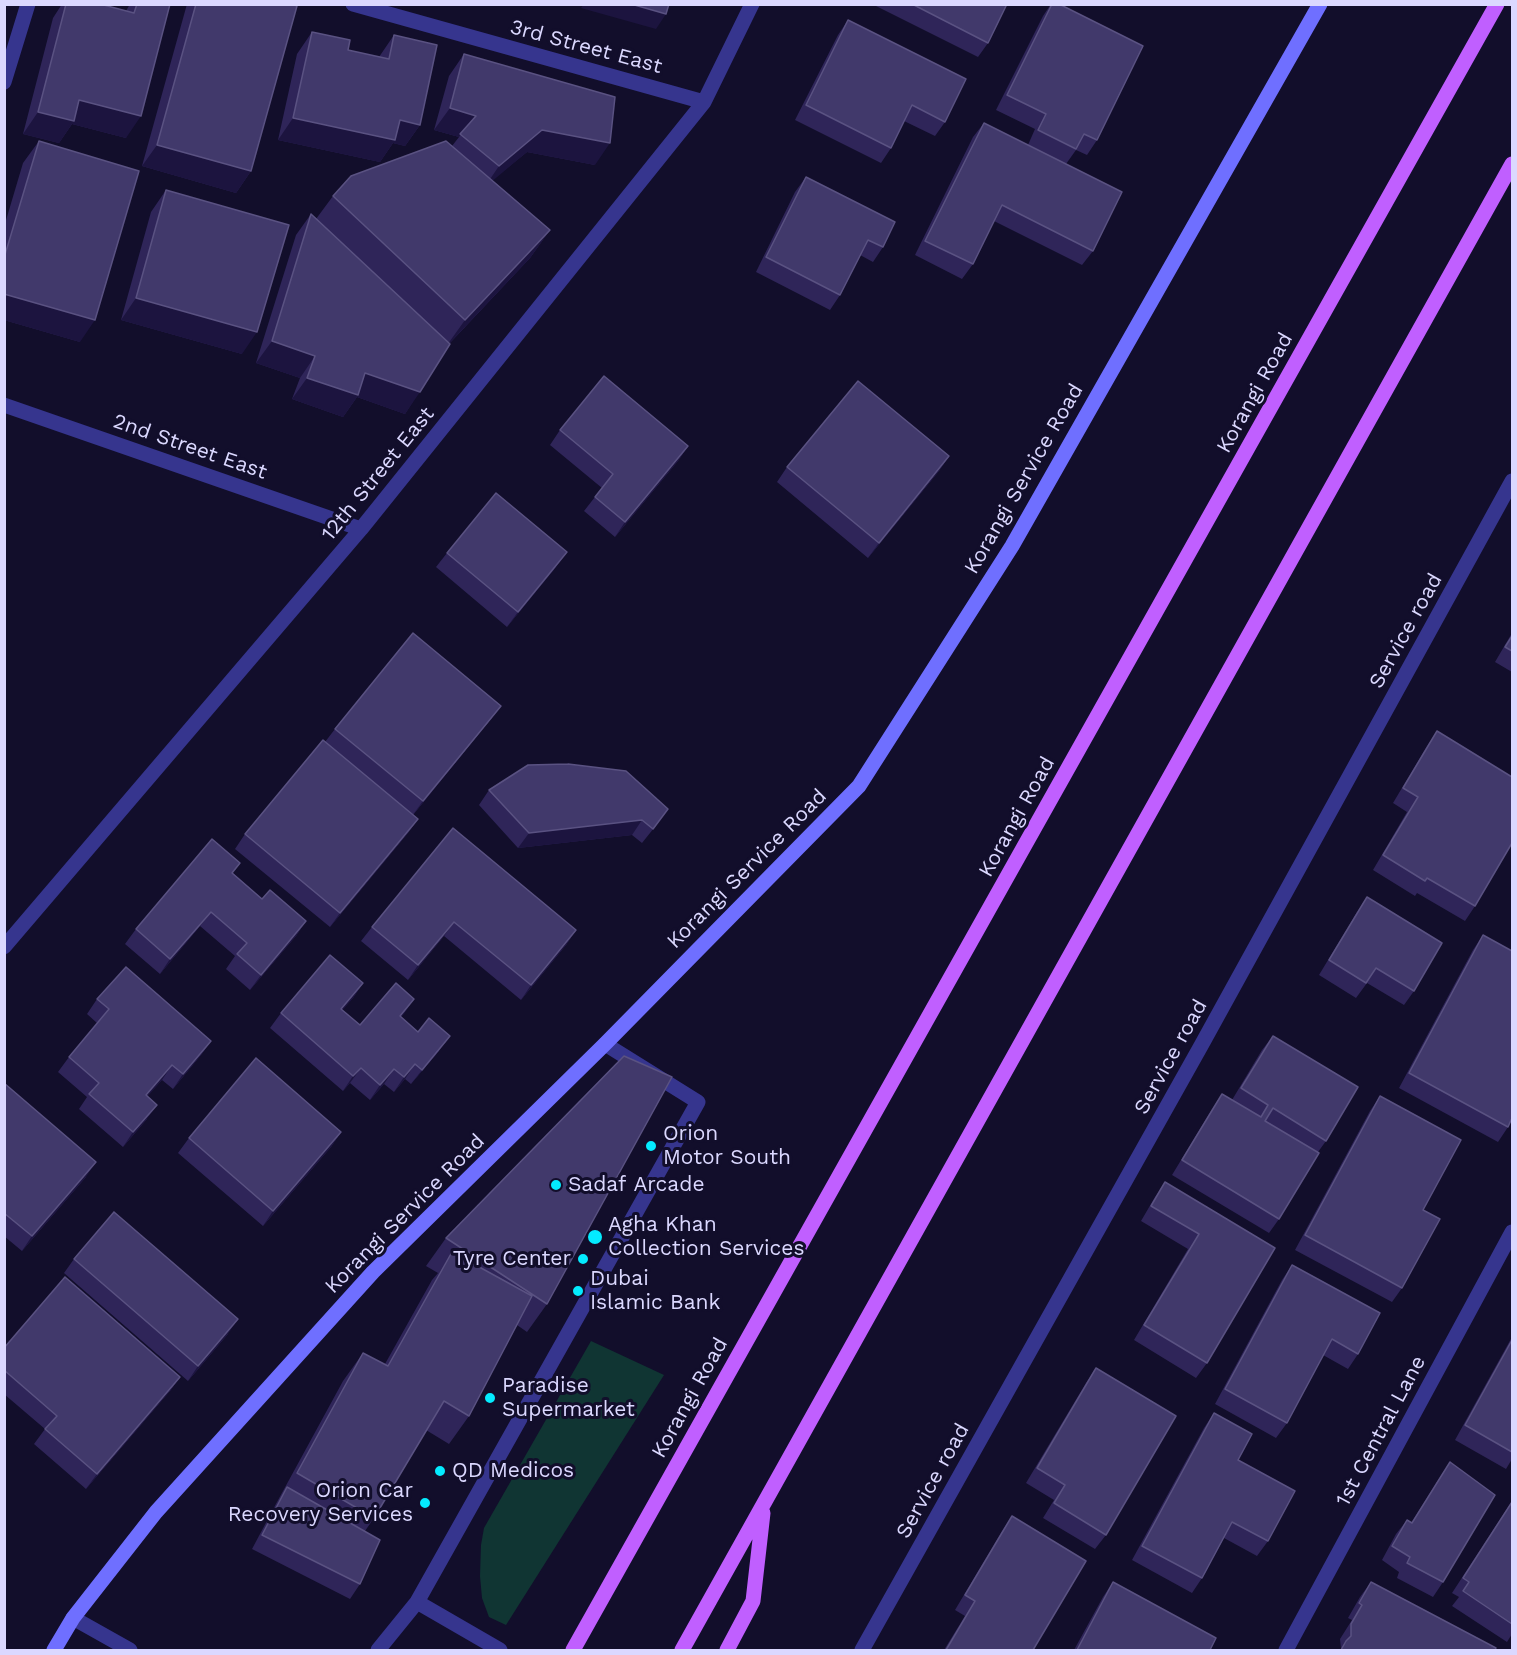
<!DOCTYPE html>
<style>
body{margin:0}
#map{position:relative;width:1517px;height:1655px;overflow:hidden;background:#120e2b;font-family:"Work Sans",sans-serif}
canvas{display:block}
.frame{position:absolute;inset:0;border:6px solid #dbd8ff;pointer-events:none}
</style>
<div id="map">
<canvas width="1517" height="1655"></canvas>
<div class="frame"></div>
</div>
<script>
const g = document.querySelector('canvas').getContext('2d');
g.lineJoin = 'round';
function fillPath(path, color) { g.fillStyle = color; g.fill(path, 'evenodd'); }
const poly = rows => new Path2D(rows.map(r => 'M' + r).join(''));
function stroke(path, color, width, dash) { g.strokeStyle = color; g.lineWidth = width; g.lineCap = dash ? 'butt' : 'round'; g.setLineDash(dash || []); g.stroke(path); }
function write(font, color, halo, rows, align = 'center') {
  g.font = font + ' "Work Sans",sans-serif'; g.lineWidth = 6; g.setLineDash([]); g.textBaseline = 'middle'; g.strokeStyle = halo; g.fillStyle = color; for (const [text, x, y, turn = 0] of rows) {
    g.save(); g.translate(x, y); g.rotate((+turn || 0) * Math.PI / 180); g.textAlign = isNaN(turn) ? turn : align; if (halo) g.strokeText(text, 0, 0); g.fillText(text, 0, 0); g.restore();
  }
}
const green = poly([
 [591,1341,664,1375,506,1625,489,1617,482,1598,480,1576,481,1545,484,1528]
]);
const lane = poly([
 [417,1602,500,1650],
 [73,1618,130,1650],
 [378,1650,417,1602,698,1102,605,1044],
 [862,1650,1202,1044,1512,481]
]);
const street = poly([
 [353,4,704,102],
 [4,82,28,4],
 [4,405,361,529],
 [4,947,361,529,704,102,752,4],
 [1286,1650,1512,1232]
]);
const secondary = poly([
 [54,1650,73,1618,156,1512,373,1272,605,1044,859,786,1012,546,1320,4]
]);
const primary = poly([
 [573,1650,1497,4],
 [682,1650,1512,164],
 [727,1650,753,1601,763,1513]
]);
const wall = poly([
 [62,4,100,4,126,11,130,4,170,4,126,138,72,124,59,143,23,134,53,18],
 [187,4,292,4,251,171,236,193,142,166],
 [872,4,1007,4,988,43,978,57],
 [1051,4,1059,4,1097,140,1087,155,1076,150,1066,164,1093,251,1082,265,994,221,973,264,962,279,915,255,973,137,984,123,1028,145,1035,129,996,110,1043,16],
 [848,20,945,122,935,136,904,121,891,148,881,163,795,120,838,35],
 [312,32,348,50,379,57,394,35,420,125,405,146,393,143,380,162,278,140,297,54],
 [464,54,595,165,527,152,492,180,550,230,530,258,449,344,405,414,357,397,343,417,292,399,300,378,256,363,296,235,311,214,316,219,333,196,452,146,459,137,434,130,449,76],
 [39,141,80,342,4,320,4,227,23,163],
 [806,177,883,247,873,262,860,255,840,295,830,310,756,272,795,192],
 [166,190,242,354,121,320,151,212],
 [560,430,688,446,678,461,615,537,584,511,602,488,550,445],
 [949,456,939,471,868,558,777,482,787,467],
 [447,553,556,567,507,627,436,567],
 [1512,633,1512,672,1495,662],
 [501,706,490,720,413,815,418,819,408,833,330,927,235,849,245,834,325,742,335,729],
 [1437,731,1475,906,1465,921,1417,893,1415,896,1373,870,1407,812,1393,803,1427,746],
 [568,764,658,823,642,843,632,835,518,848,479,805,489,790],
 [453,828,576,930,566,945,521,1000,444,936,408,980,361,941,372,927],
 [233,873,262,899,306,921,296,936,250,990,226,969,235,956,200,926,160,974,125,944,136,929],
 [1367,897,1414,991,1404,1005,1367,983,1356,998,1319,975,1357,912],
 [1483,935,1508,1127,1498,1142,1399,1088,1473,950],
 [363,983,353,998,342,1010,360,1025,401,1017,439,1051,411,1084,405,1079,394,1092,384,1084,370,1100,350,1083,343,1091,270,1028,281,1013],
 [97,999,211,1041,201,1055,173,1089,162,1080,147,1096,147,1119,123,1147,79,1109,87,1097,58,1072,69,1057,97,1023,87,1014],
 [1273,1036,1326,1141,1318,1152,1279,1219,1269,1233,1172,1175,1212,1109,1222,1094,1232,1100,1262,1050],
 [5,1083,86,1177,22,1251,4,1236],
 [1380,1096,1423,1210,1402,1288,1392,1302,1295,1250,1370,1111],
 [341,1132,331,1147,263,1226,178,1153,189,1138],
 [1165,1182,1275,1248,1207,1363,1196,1378,1134,1340,1188,1249,1141,1221,1155,1197],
 [446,1238,547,1304,527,1332,517,1325,469,1416,449,1444,426,1430,374,1518,365,1531,360,1584,350,1599,252,1549,277,1502,343,1381,363,1353,385,1364,432,1280,438,1273,426,1266],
 [74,1259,228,1334,188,1381,64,1273],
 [1292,1265,1358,1354,1348,1369,1323,1355,1287,1423,1276,1438,1215,1404,1282,1280],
 [1512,1337,1512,1459,1506,1469,1455,1440],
 [4,1348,180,1377,170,1391,86,1489,34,1444,45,1429,4,1394],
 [1096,1368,1106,1535,1095,1549,1043,1518,1054,1500,1026,1483,1086,1383],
 [1214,1413,1238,1460,1268,1541,1257,1556,1224,1538,1202,1578,1192,1593,1132,1560,1204,1428],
 [1450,1462,1443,1582,1433,1597,1397,1578,1399,1572,1382,1560,1396,1534,1407,1520,1411,1523,1440,1477],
 [1512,1501,1512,1634,1507,1642,1452,1606,1459,1597,1452,1593],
 [1012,1516,1033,1650,944,1650,965,1616,955,1610,1002,1531],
 [1113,1582,1210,1650,1074,1650,1103,1597],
 [1371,1582,1495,1650,1340,1650,1341,1649,1340,1639,1352,1620,1348,1618,1360,1597]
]);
const shadedWall = poly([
 [584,4,631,4,666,14,656,29,581,8],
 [79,100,141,116,126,138,72,124,59,143,23,134,38,112],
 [450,108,476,116,459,137,434,130],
 [293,118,400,120,420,125,405,146,393,143,380,162,278,140],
 [542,130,610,143,595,165,527,152,484,188,499,166],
 [157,145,251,171,236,193,142,166],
 [550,230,530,258,445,348,465,320],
 [4,294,95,320,80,342,4,320],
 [136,298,257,332,242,354,121,320],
 [272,341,315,356,300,378,256,363],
 [365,373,420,392,405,414,357,397,343,417,292,399,307,378],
 [688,446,678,461,615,537,625,522],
 [949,456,939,471,868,558,879,543],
 [567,552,556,567,507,627,518,612],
 [501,706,490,720,412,816,423,801],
 [418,819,408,833,330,927,340,913],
 [642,820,632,835,518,848,529,833],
 [211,912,200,926,160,974,170,959],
 [306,921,296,936,250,990,261,975],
 [454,922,444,936,408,980,418,965],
 [576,930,566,945,521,1000,531,985],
 [363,983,353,998,331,1024,341,1009],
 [414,999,404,1014,390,1030,400,1016],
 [450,1036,439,1051,411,1084,422,1070],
 [211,1041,201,1055,173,1089,183,1074],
 [415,1064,405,1079,394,1092,404,1077],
 [172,1065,162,1080,136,1110,146,1095],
 [361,1068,350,1083,343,1091,353,1076],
 [394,1069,384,1084,370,1100,380,1085],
 [157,1105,147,1119,123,1147,133,1132],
 [341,1132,331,1147,263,1226,273,1211],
 [96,1162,86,1177,22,1251,32,1236],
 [238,1319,228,1334,188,1381,198,1366],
 [180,1377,170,1391,86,1489,97,1474]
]);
const building = poly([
 [66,4,100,4,134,13,137,4,170,4,141,116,79,100,74,121,38,112,66,4],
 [196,4,292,4,297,6,251,171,157,145,196,4],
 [631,4,669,4,666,14,631,4],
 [912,4,1007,4,988,43,912,4],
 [1052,4,1059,4,1143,46,1097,140,1084,134,1076,149,1038,130,1046,114,1007,95,1052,4],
 [848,20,966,79,945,122,912,105,891,148,806,105,848,20],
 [312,32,350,40,348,50,389,59,394,35,437,45,420,125,400,120,395,140,293,118,312,32],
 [464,54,615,97,610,143,542,130,499,166,460,134,476,116,450,108,464,54],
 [984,123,1122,192,1093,251,1002,205,973,264,925,241,984,123],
 [39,141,139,171,95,320,4,294,4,258,39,141],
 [446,141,550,230,465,320,333,196,351,176,446,141],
 [806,177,895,222,883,247,868,240,840,295,766,257,806,177],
 [166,190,289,225,257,332,136,298,166,190],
 [311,214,450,344,420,392,365,373,358,395,307,378,315,356,272,341,311,214],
 [604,376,688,446,625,522,595,497,613,474,560,430,604,376],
 [858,381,949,456,879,543,787,467,858,381],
 [496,493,567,552,518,612,447,553,496,493],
 [413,633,501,706,423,801,335,729,413,633],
 [1512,636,1512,651,1505,647,1512,636],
 [1437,731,1512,777,1512,843,1475,906,1427,878,1425,881,1383,855,1418,797,1403,788,1437,731],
 [323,740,418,819,340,913,245,834,323,740],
 [568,764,626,771,668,809,653,829,642,820,529,833,489,790,528,765,568,764],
 [453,828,576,930,531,985,454,922,418,965,372,927,453,828],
 [212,839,240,863,232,873,262,899,270,890,306,921,261,975,237,954,247,943,211,912,170,959,136,929,212,839],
 [1367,897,1442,943,1414,991,1376,968,1366,983,1329,960,1367,897],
 [1483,935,1512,951,1512,1118,1508,1127,1409,1073,1483,935],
 [330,955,363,983,341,1009,360,1025,396,983,414,999,400,1016,418,1032,429,1018,450,1036,422,1070,415,1064,404,1077,394,1069,380,1085,361,1068,353,1076,281,1013,330,955],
 [126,967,211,1041,183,1074,172,1065,146,1095,157,1105,133,1132,89,1094,99,1083,69,1057,109,1009,97,999,126,967],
 [1273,1036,1358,1087,1326,1141,1273,1108,1265,1121,1319,1153,1279,1219,1182,1160,1222,1094,1261,1117,1268,1105,1241,1088,1273,1036],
 [624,1056,672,1077,547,1304,446,1238,624,1056],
 [256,1058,341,1132,273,1211,189,1138,256,1058],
 [4,1083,96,1162,32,1236,4,1213,4,1083],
 [1380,1096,1461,1140,1423,1210,1440,1219,1402,1288,1305,1235,1380,1096],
 [1165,1182,1275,1248,1207,1363,1144,1325,1199,1234,1151,1206,1165,1182],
 [114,1212,238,1319,198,1366,74,1259,114,1212],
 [452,1252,532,1296,469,1416,444,1401,374,1518,297,1473,363,1353,388,1366,452,1252],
 [1292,1265,1380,1313,1358,1354,1332,1339,1287,1423,1225,1389,1292,1265],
 [65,1277,180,1377,97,1474,45,1429,57,1416,4,1370,4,1348,65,1277],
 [1512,1340,1512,1452,1465,1425,1512,1340],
 [1096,1368,1176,1416,1106,1535,1054,1503,1065,1485,1037,1468,1096,1368],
 [1214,1413,1252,1434,1238,1460,1295,1491,1268,1541,1232,1522,1202,1578,1142,1546,1214,1413],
 [1450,1462,1495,1495,1443,1582,1407,1563,1410,1557,1392,1546,1407,1520,1412,1523,1450,1462],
 [287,1487,380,1540,360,1584,262,1535,287,1487],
 [1512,1502,1512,1624,1463,1591,1469,1582,1463,1578,1512,1502],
 [1012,1516,1086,1561,1033,1650,946,1650,975,1601,965,1595,1012,1516],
 [1113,1582,1216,1638,1210,1650,1077,1650,1113,1582],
 [1371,1582,1496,1648,1495,1650,1341,1650,1346,1641,1351,1636,1351,1624,1362,1605,1359,1603,1371,1582]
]);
const markers = [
 [651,1146,6,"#04ebff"],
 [556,1185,6,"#04ebff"],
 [595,1237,8,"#04ebff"],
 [583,1259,6,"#04ebff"],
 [578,1291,6,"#04ebff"],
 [490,1398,6,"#04ebff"],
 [440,1471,6,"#04ebff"],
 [425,1503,6,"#04ebff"]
];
const streetNames = [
 ["3rd Street East",586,47,15],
 ["Korangi Road",1255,393,-61],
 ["2nd Street East",190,447,19],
 ["12th Street East",378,474,-51],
 ["Korangi Service Road",1024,479,-60],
 ["Service road",1406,631,-61],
 ["Korangi Road",1017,817,-61],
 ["Korangi Service Road",747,869,-45],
 ["Service road",1171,1057,-61],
 ["Korangi Service Road",405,1214,-45],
 ["Korangi Road",690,1398,-61],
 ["1st Central Lane",1381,1431,-62],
 ["Service road",933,1481,-61]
];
const poiNames = [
 ["Orion",663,1134],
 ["Motor South",663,1158],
 ["Sadaf Arcade",568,1185],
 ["Agha Khan",608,1225],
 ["Collection Services",608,1249],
 ["Tyre Center",571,1259,"right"],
 ["Dubai",590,1279],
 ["Islamic Bank",590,1303],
 ["Paradise",502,1386],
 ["Supermarket",502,1410],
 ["QD Medicos",452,1471],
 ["Orion Car",413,1491,"right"],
 ["Recovery Services",413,1515,"right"]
];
fillPath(green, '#103533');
stroke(lane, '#36358e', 15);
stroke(street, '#36358e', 15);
stroke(secondary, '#6f6fff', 15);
stroke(primary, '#c05fff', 15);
fillPath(wall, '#2f2559');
fillPath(shadedWall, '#1c143f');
fillPath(building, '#41396b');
stroke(building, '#5a5282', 1.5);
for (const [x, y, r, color] of markers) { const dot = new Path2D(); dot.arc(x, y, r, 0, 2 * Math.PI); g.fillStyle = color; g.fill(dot); stroke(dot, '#120e2b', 2); }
write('21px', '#dbd8ff', '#120e2b', streetNames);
write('21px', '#dbd8ff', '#120e2b', poiNames, 'left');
</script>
